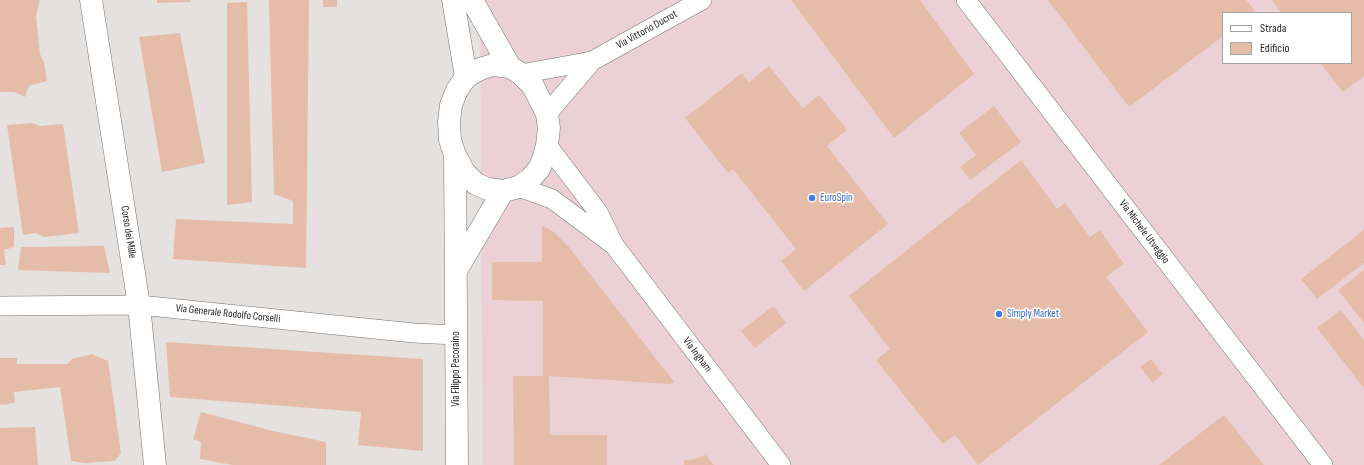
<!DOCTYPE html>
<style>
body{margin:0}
#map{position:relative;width:1364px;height:465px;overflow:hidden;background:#e5e1df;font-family:"Sofia Sans Condensed",sans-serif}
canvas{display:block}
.legend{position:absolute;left:1222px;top:12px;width:130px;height:52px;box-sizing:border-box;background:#fff;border:1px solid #a6a5a5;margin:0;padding:5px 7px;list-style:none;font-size:12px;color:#211f1e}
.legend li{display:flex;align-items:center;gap:8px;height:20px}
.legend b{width:20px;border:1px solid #a6a5a5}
</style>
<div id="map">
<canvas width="1364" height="465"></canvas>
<ul class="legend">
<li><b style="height:5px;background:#fff"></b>Strada</li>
<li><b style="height:11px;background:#e5bca8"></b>Edificio</li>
</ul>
</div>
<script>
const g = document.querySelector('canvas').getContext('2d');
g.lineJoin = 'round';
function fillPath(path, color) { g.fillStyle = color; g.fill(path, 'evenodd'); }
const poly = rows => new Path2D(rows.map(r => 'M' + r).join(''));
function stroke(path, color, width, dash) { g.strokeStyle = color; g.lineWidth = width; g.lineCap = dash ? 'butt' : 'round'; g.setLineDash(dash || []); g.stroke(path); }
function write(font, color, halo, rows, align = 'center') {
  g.font = font + ' "Sofia Sans Condensed",sans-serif'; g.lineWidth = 3; g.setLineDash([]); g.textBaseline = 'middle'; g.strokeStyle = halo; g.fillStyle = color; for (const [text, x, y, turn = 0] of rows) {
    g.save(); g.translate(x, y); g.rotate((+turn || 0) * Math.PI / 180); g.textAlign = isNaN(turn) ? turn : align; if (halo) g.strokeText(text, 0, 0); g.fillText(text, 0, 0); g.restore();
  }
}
const industrial = poly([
 [480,0,1364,0,1364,465,483,465],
 [1223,13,1351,13,1351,63,1223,63]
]);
const building = poly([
 [0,0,40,0,36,16,40,54,44,62,47,81,29,86,25,97,14,92,0,92],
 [157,0,190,0,190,2,157,3],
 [269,0,309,0,306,268,173,259,176,219,293,224,293,201,274,194],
 [323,0,337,0,337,7,323,7],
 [791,0,920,0,974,74,894,138],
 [1048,0,1246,0,1255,11,1253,13,1223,13,1223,36,1129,107],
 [1272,0,1364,0,1364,76,1343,92,1320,63,1351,63,1351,13,1282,13],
 [247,2,252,202,227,205,227,3],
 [180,33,205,163,162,172,139,37],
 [769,66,803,108,819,95,847,130,827,146,888,224,804,291,781,261,796,249,733,169,728,173,685,118,742,73,749,82],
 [994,106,1021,142,970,180,960,167,976,155,959,133],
 [32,123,40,126,63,124,79,233,44,237,36,233,23,235,7,125],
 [1021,160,1057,209,1065,203,1090,237,1100,230,1124,264,1106,277,1148,332,978,465,955,435,943,444,876,360,890,349,849,296],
 [542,225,554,232,568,246,674,382,669,384,549,376,550,435,607,435,607,465,514,465,513,376,543,376,543,301,492,300,492,262,542,262],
 [14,227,14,247,4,250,6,265,0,265,0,228],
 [1364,230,1364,263,1317,299,1301,279],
 [104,246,110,273,18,270,21,247],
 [1364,270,1364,323,1338,290],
 [773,306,786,323,755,348,741,331],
 [1341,310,1364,340,1364,388,1317,328],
 [166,342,423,359,423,451,358,445,361,412,170,397],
 [92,354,108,361,121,453,115,461,85,463,71,461,60,387,14,392,15,403,1,405,0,403,0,358,17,358,17,364,67,364,72,359],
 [1151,359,1163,374,1153,383,1140,367],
 [201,412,273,431,326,442,326,465,233,465,200,459,201,442,193,439],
 [1224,415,1264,465,1159,465],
 [35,427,38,465,0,465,0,428],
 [706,455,714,465,684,465,684,460,692,460]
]);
const minor = poly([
 [966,0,1323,465],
 [521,74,592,61,702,0],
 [547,114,592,61],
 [547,145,598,212,614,245,781,465],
 [519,187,552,199,611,243],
 [0,306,139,305,414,333,456,335]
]);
const tertiary = poly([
 [91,0,139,305,155,465],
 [453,0,466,77],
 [472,0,510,67],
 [493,65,510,67,521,74,533,86,547,114,549,128,547,145,544,157,539,169,530,179,519,187,503,191,488,189,476,184,464,172,455,155,450,140,449,122,451,105,457,90,466,77,480,69,493,65],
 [455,155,457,465],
 [456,271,503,191]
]);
const markers = [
 [812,198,4,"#3f7fe0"],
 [999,314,4,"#3f7fe0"]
];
const streetNames = [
 ["Via Vittorio Ducrot",647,30,-29],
 ["Corso dei Mille",128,232,81],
 ["Via Michele Utveggio",1144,232,53],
 ["Via Generale Rodolfo Corselli",228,314,6],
 ["Via Ingham",697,355,53],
 ["Via Filippo Pecoraino",456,369,-90]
];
const shopNames = [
 ["EuroSpin",820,198],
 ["Simply Market",1007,314]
];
fillPath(industrial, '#ebd1d5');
fillPath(building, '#e5bca8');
stroke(minor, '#75716f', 20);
stroke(tertiary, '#75716f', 23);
stroke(minor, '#fff', 19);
stroke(tertiary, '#fff', 22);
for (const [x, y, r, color] of markers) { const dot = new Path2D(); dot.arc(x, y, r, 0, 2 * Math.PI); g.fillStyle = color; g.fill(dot); stroke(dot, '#fff', 1.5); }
write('11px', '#211f1e', '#fff', streetNames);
write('11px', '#366cbe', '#fff', shopNames, 'left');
</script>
